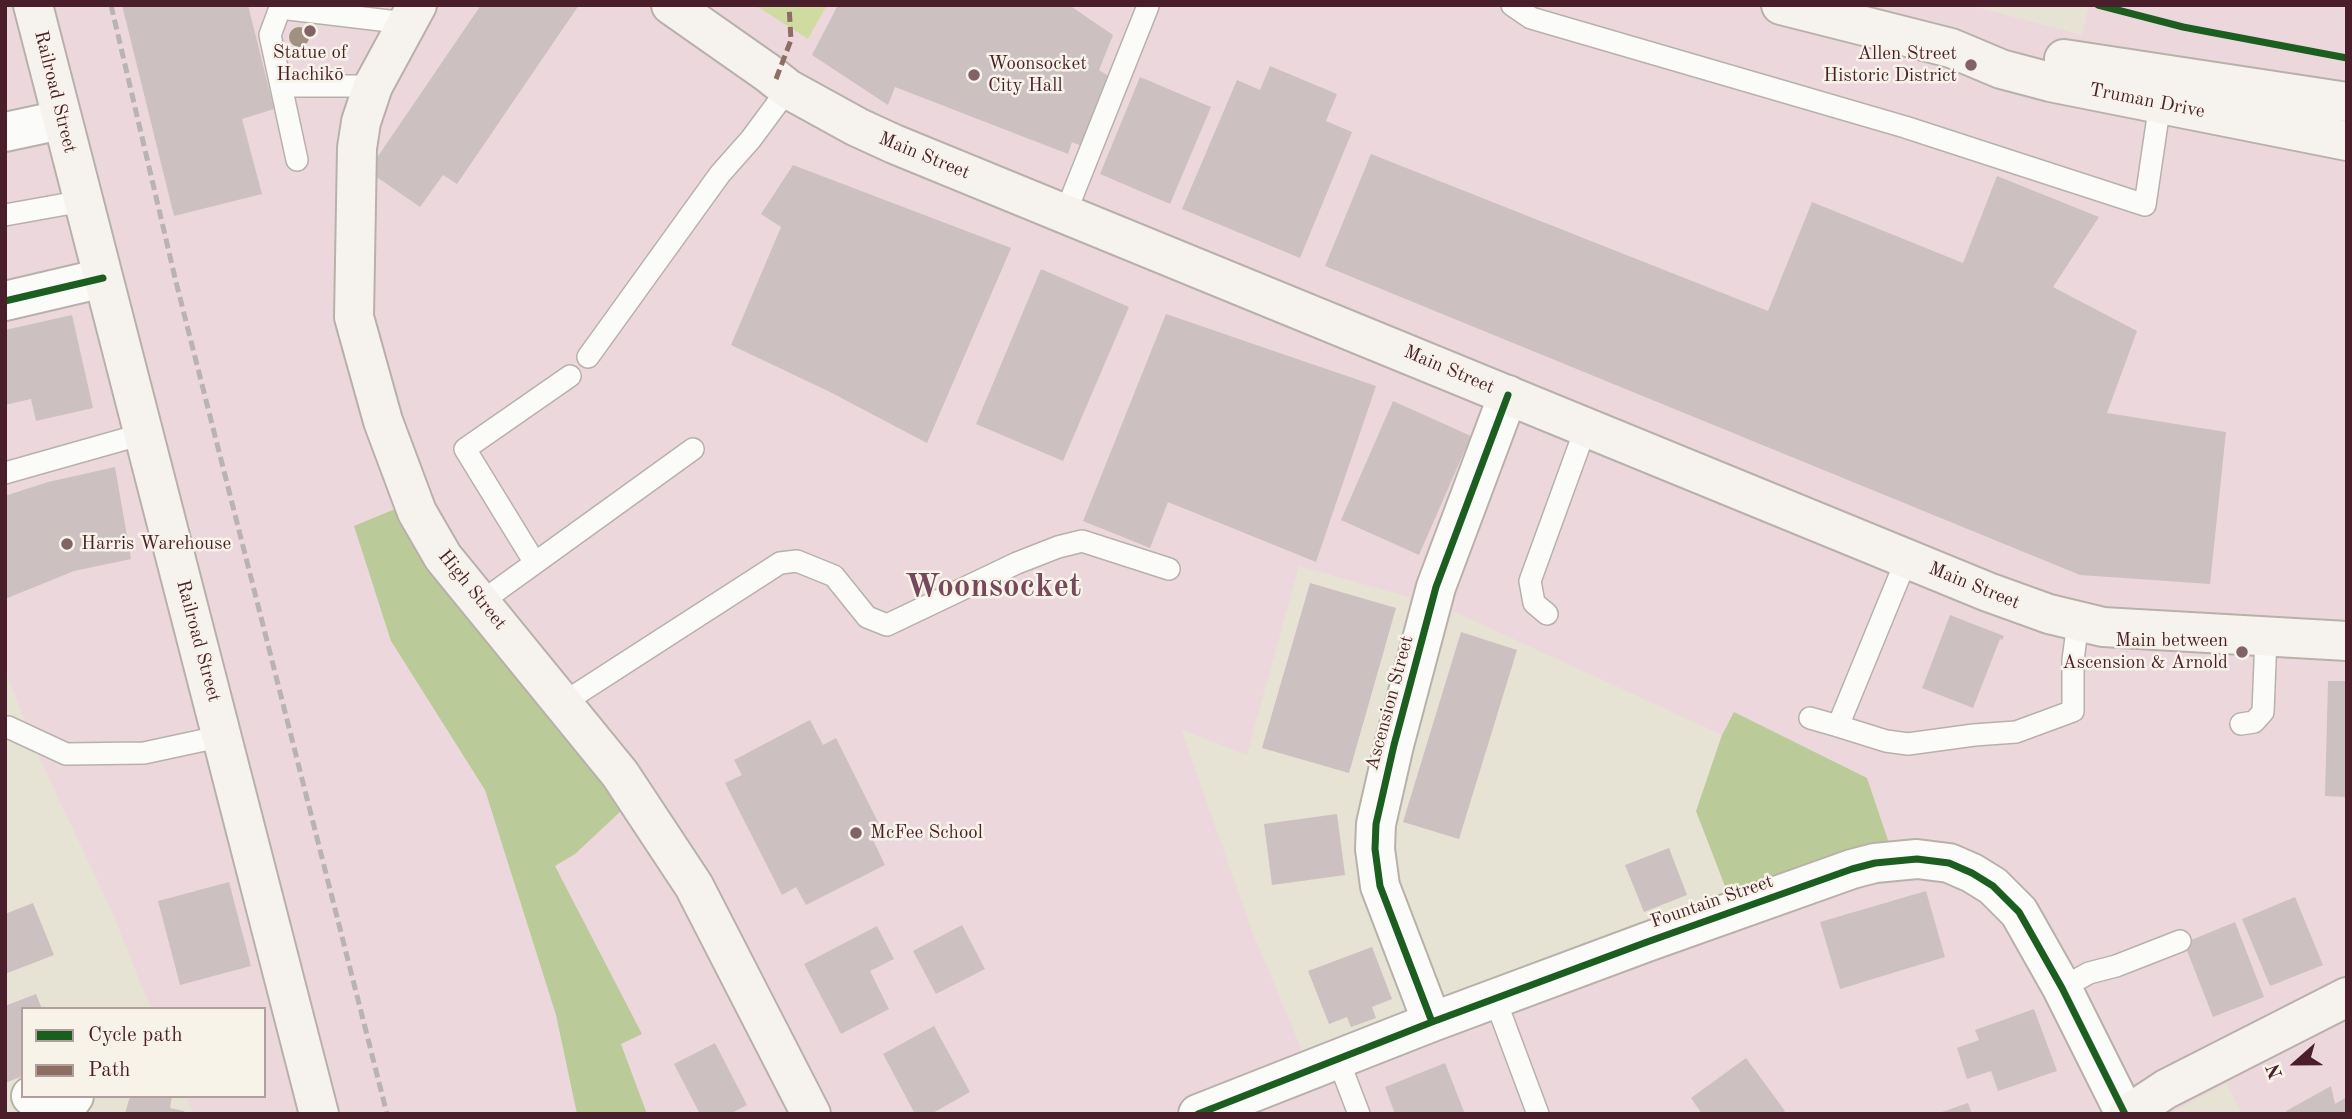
<!DOCTYPE html>
<meta charset="utf-8">
<style>
body{margin:0}
#map{position:relative;width:2352px;height:1119px;overflow:hidden;background:#e6e2d4;font-family:"Old Standard TT",serif}
canvas{display:block}
.frame{position:absolute;inset:0;border:7px solid #4a1f2b;pointer-events:none}
.legend{position:absolute;left:21px;top:1007px;width:245px;height:91px;box-sizing:border-box;background:#f7f3e8;border:2px solid #b29e9c;margin:0;padding:9px 12px;list-style:none;font-size:21px;color:#4a1f2b}
.legend li{display:flex;align-items:center;gap:14px;height:35px}
.legend b{width:35px;border:2px solid #b29e9c}
.north{position:absolute;left:2261px;top:1028px;width:70px;height:70px;-webkit-text-stroke:5px #f7f3e8;paint-order:stroke;rotate:249deg;font-size:19px;font-weight:700;line-height:28px;text-align:center;color:#4a1f2b}
.north::after{content:'';display:block;margin:auto;width:24px;height:32px;background:#4a1f2b;clip-path:polygon(50% 0,100% 100%,50% 72%,0 100%)}
</style>
<div id="map">
<canvas width="2352" height="1119"></canvas>
<div class="frame"></div>
<ul class="legend">
<li><b style="height:9px;background:#1b5e20"></b>Cycle path</li>
<li><b style="height:9px;background:#8d6e63"></b>Path</li>
</ul>
<div class="north">N</div>
</div>
<script>
const g = document.querySelector('canvas').getContext('2d');
g.lineJoin = 'round';
function fillPath(path, color) { g.fillStyle = color; g.fill(path, 'evenodd'); }
const poly = rows => new Path2D(rows.map(r => 'M' + r).join(''));
function stroke(path, color, width, dash) { g.strokeStyle = color; g.lineWidth = width; g.lineCap = dash ? 'butt' : 'round'; g.setLineDash(dash || []); g.stroke(path); }
function write(font, color, halo, rows, align = 'center') {
  g.font = font + ' "Old Standard TT",serif'; g.lineWidth = 5; g.setLineDash([]); g.textBaseline = 'middle'; g.strokeStyle = halo; g.fillStyle = color; for (const [text, x, y, turn = 0] of rows) {
    g.save(); g.translate(x, y); g.rotate((+turn || 0) * Math.PI / 180); g.textAlign = isNaN(turn) ? turn : align; if (halo) g.strokeText(text, 0, 0); g.fillText(text, 0, 0); g.restore();
  }
}
const built = poly([
 [5,5,755,5,808,39,827,5,1968,5,2082,35,2089,5,2347,5,2347,1114,2242,1114,2227,1083,2169,1114,647,1114,621,1043,642,1034,554,865,575,854,391,641,485,790,556,1015,577,1114,193,1114,186,1096,264,1096,264,1009,151,1009,111,909,42,764,5,670],
 [1299,566,1444,607,1722,735,1734,712,1733,907,1311,1072,1252,931,1181,729,1247,755]
]);
const green = poly([
 [755,5,827,5,808,39]
]);
const forest = poly([
 [429,495,444,526,477,573,575,697,621,811,575,854,555,866,642,1034,621,1044,647,1114,577,1114,556,1015,485,790,391,641,354,526],
 [1734,712,1867,778,1894,858,1733,907,1696,811,1722,735]
]);
const building = poly([
 [122,5,248,5,274,109,242,119,262,194,174,216],
 [481,5,579,5,457,184,443,175,420,207,368,171],
 [838,5,1069,5,1113,35,1099,70,1115,80,1089,149,1072,142,1068,154,895,87,888,105,812,55],
 [1270,66,1337,94,1326,121,1352,132,1300,258,1182,209,1237,80,1260,90],
 [1140,77,1211,107,1170,204,1100,174],
 [1371,154,1768,311,1812,202,1963,263,1997,176,2099,217,2053,287,2137,331,2107,413,2226,432,2210,584,2080,575,1325,266],
 [793,165,1011,248,927,443,828,391,731,345,781,227,761,214],
 [1041,269,1129,307,1063,461,976,424],
 [1166,314,1376,386,1316,562,1168,502,1150,548,1083,521],
 [72,315,93,408,36,421,31,399,5,405,5,330],
 [1393,401,1471,436,1419,555,1341,520],
 [115,467,131,559,74,571,5,599,5,496,48,482],
 [1310,583,1396,608,1349,773,1262,748],
 [1950,615,2004,636,2002,640,2000,639,1973,708,1922,688],
 [1461,632,1517,650,1459,839,1403,822],
 [2328,681,2347,681,2347,797,2325,796],
 [810,720,823,745,836,738,884,834,873,840,885,865,806,905,796,887,782,895,725,783,742,775,734,760],
 [1337,814,1345,875,1272,885,1264,824],
 [1669,848,1687,895,1644,912,1625,865],
 [229,882,251,966,180,985,158,901],
 [1926,891,1945,957,1840,989,1820,922],
 [2295,897,2323,965,2270,986,2242,919],
 [33,903,54,955,5,974,5,914],
 [2235,922,2264,997,2213,1017,2184,943],
 [962,925,985,969,936,994,913,951],
 [877,926,894,959,870,971,889,1009,841,1034,804,964],
 [1372,947,1392,999,1372,1007,1376,1018,1351,1027,1347,1017,1329,1024,1308,971],
 [36,994,42,1009,23,1009,23,1076,5,1083,5,1006],
 [2034,1009,2057,1071,1998,1091,1991,1071,1967,1079,1957,1048,1979,1040,1975,1030],
 [934,1026,970,1092,931,1114,915,1114,883,1054],
 [715,1043,747,1105,730,1114,700,1114,674,1064],
 [1746,1058,1785,1111,1781,1114,1702,1114,1691,1098],
 [1445,1063,1465,1114,1395,1114,1385,1087],
 [2331,1086,2335,1104,2345,1098,2347,1114,2288,1114,2286,1111],
 [130,1096,172,1096,170,1108,184,1111,184,1114,125,1114],
 [1968,1103,1972,1114,1939,1114,1939,1113]
]);
const lane = poly([
 [1512,5,1531,18,1905,127,2145,205,2160,103],
 [281,86,373,86],
 [297,160,270,35,280,8,406,23],
 [1065,214,1148,6],
 [5,215,83,201],
 [588,357,720,174,751,139,788,89],
 [5,473,143,434],
 [1907,558,1838,726,1886,741,1908,744,1974,735,2016,732,2073,711,2073,660,2078,622],
 [535,563,465,449,570,376],
 [481,602,693,449],
 [1547,614,1534,603,1530,581,1586,427],
 [563,703,780,563,797,561,834,576,867,617,887,625,1017,563,1058,547,1082,541,1169,569],
 [1810,718,1838,726],
 [2241,724,2254,722,2263,712,2266,637],
 [5,728,8,727,66,754,144,753,223,736],
 [2062,988,2089,973,2116,966,2180,941],
 [1495,999,1538,1114],
 [1338,1059,1359,1114]
]);
const street = poly([
 [5,132,61,120],
 [5,301,103,278],
 [1432,1022,1380,886,1375,849,1376,824,1394,745,1436,587,1508,395],
 [31,1096,69,1103,74,1096],
 [1198,1114,1432,1022,1647,942,1852,869,1875,863,1917,859,1949,863,1972,873,1993,886,2019,912,2062,988,2125,1114]
]);
const secondary = poly([
 [33,5,319,1114],
 [417,5,373,86,361,122,357,148,354,317,383,421,417,512,443,557,620,774,694,886,811,1114],
 [671,5,768,73,788,89,857,127,894,144,1988,592,2049,614,2103,627,2347,641],
 [1781,5,1951,48,2001,69,2050,82,2347,141],
 [2064,59,2347,102],
 [2128,1114,2166,1089,2347,997]
]);
const rail = poly([
 [111,5,176,282,387,1114]
]);
const quiet = poly([
 [776,79,791,40,789,5]
]);
const cycleway = poly([
 [2098,5,2183,27,2347,58],
 [5,301,103,278],
 [1432,1022,1380,886,1375,849,1376,824,1394,745,1436,587,1508,395],
 [1198,1114,1432,1022,1647,942,1852,869,1875,863,1917,859,1949,863,1972,873,1993,886,2019,912,2062,988,2125,1114]
]);
const trees = [
 [299,37]
];
const markers = [
 [310,31,7,"#816366"],
 [1971,65,7,"#816366"],
 [974,75,7,"#816366"],
 [67,544,7,"#816366"],
 [2242,652,7,"#816366"],
 [856,833,7,"#816366"]
];
const poiNames = [
 ["Statue of",310,53,"center"],
 ["Hachikō",310,75,"center"],
 ["Allen Street",1957,54,"right"],
 ["Historic District",1957,76,"right"],
 ["Woonsocket",988,64],
 ["City Hall",988,86],
 ["Harris Warehouse",81,544],
 ["Main between",2228,641,"right"],
 ["Ascension & Arnold",2228,663,"right"],
 ["McFee School",870,833]
];
const streetNames = [
 ["Railroad Street",55,92,76],
 ["Truman Drive",2147,101,11],
 ["Main Street",924,156,22],
 ["Main Street",1449,370,23],
 ["Main Street",1974,586,22],
 ["High Street",472,590,51],
 ["Railroad Street",198,641,75],
 ["Ascension Street",1390,703,-75],
 ["Fountain Street",1712,902,-19]
];
const townNames = [
 ["Woonsocket",993,587]
];
fillPath(built, '#ecd8dc');
fillPath(green, '#d0dba2');
fillPath(forest, '#baca99');
fillPath(building, '#ccc0c1');
stroke(lane, '#b8b1a9', 24);
stroke(street, '#b8b1a9', 42);
stroke(secondary, '#b8b1a9', 42);
stroke(lane, '#fbfbf9', 21);
stroke(street, '#fbfbf9', 38);
stroke(secondary, '#f6f2ee', 38);
stroke(rail, '#b9b3b3', 5, [10, 5]);
stroke(quiet, '#8d6e63', 5, [10, 5]);
stroke(cycleway, '#1b5e20', 7);
g.fillStyle = '#a09082';
for (const [x, y] of trees) { g.beginPath(); g.arc(x, y, 10, 0, 2 * Math.PI); g.fill(); }
for (const [x, y, r, color] of markers) { const dot = new Path2D(); dot.arc(x, y, r, 0, 2 * Math.PI); g.fillStyle = color; g.fill(dot); stroke(dot, '#f7f3e8', 2.5); }
write('19px', '#4a1f2b', '#f7f3e8', poiNames, 'left');
write('19px', '#4a1f2b', '#f7f3e8', streetNames);
write('bold 33px', '#75485c', '#f7f3e8', townNames);
</script>
